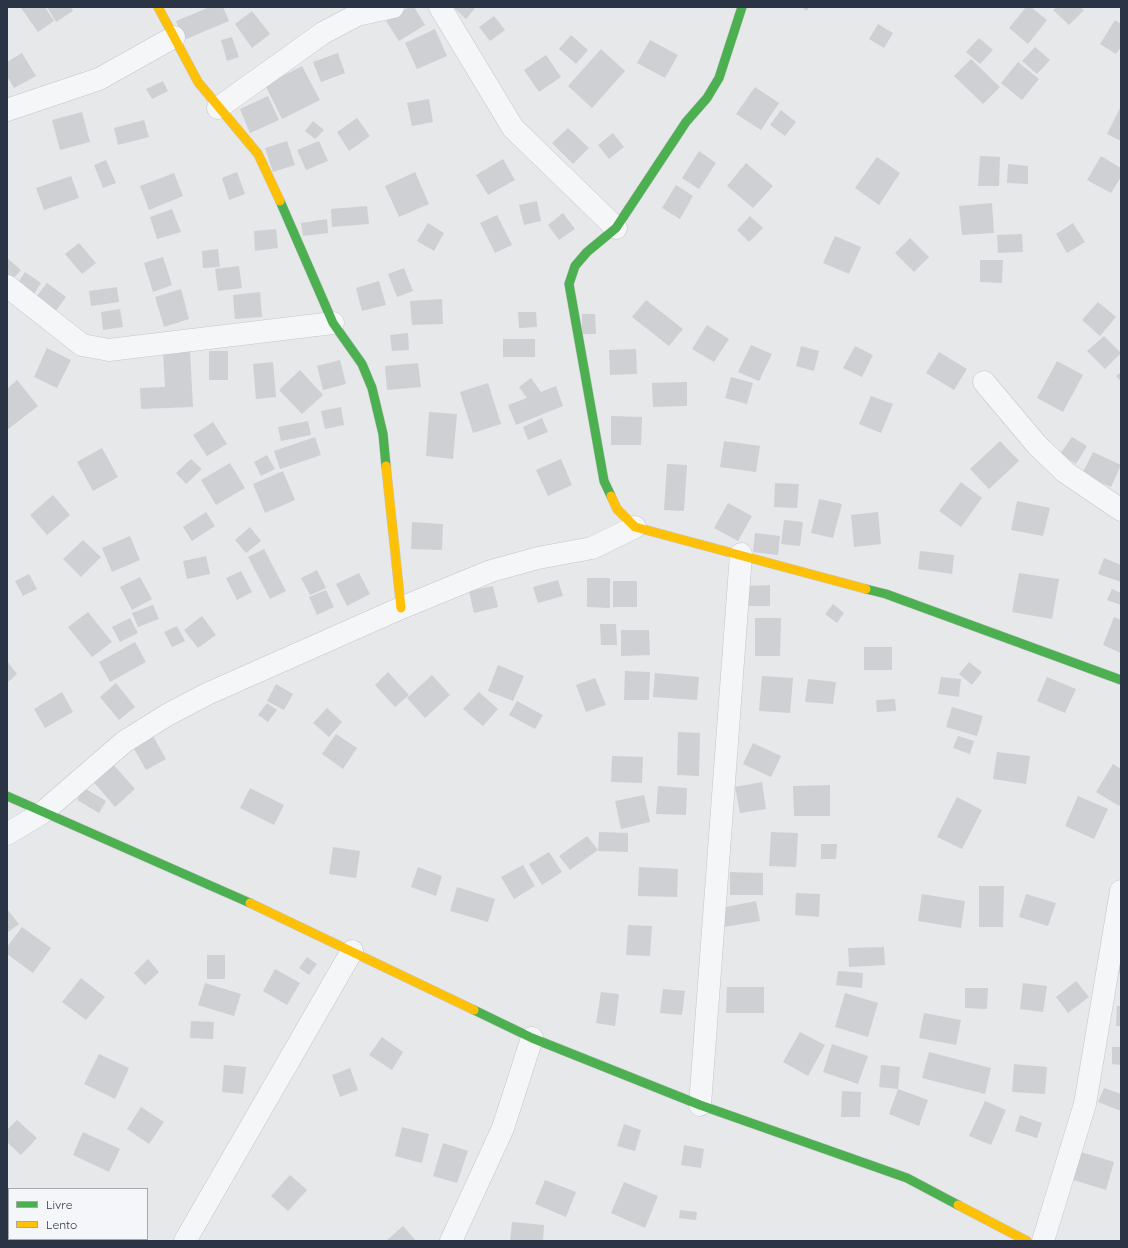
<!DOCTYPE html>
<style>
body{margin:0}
#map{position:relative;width:1128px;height:1248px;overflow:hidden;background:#e6e8ea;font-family:Quicksand,sans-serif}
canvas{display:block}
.frame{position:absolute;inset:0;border:8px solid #2b3445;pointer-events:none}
.legend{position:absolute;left:8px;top:1188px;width:140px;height:52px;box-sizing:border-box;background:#f4f6f9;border:1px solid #a4a8b1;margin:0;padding:5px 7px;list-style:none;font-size:12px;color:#2b3445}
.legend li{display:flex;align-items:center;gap:8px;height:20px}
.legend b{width:20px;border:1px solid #a4a8b1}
</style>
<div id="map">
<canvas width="1128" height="1248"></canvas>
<div class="frame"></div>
<ul class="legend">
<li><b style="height:5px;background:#4caf50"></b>Livre</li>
<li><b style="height:5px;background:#ffc107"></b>Lento</li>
</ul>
</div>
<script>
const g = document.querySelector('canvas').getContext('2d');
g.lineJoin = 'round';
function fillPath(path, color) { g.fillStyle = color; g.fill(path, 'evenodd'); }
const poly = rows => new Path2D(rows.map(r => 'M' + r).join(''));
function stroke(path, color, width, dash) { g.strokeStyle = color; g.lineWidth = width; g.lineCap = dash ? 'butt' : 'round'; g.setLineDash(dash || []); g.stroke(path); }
const building = poly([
 [22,7,45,7,54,21,38,32,21,8],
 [47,7,71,7,73,11,56,22],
 [210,7,223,7,229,21,184,40,176,21],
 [409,7,414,7,425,25,399,41,386,21],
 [453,7,476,7,466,19],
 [802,7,810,7,806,11],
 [1026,7,1031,7,1047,20,1028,44,1009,28],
 [1057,7,1080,7,1084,10,1069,25,1053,10],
 [252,11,270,34,252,48,235,24],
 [494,16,505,30,490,41,479,27],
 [1115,20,1121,24,1121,47,1116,54,1100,44],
 [878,24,893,33,884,48,869,39],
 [435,29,447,56,417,69,405,43],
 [571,35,588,50,576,64,559,49],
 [232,37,239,57,227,61,221,40],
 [979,38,993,50,980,64,966,52],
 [650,40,678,55,665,78,637,63],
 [1035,47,1050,60,1037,74,1022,61],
 [601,49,625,71,592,108,568,86],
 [22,53,36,76,14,88,7,76,7,62],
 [338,53,345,73,321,82,313,62],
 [546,55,561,77,539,92,524,70],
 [971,59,1000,87,983,104,954,76],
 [1018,62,1039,79,1022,100,1001,83],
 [302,66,320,100,282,119,265,85],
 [163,81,168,91,152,99,146,89],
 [755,87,779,103,761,130,736,114],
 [268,96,279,120,250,133,240,109],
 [429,99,433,122,412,126,407,103],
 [1121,106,1121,141,1107,134],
 [781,110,796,122,785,136,770,125],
 [82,112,90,142,60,150,52,120],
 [357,118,370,136,349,151,337,132],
 [144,120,149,137,118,145,114,128],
 [313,121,324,130,315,139,305,131],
 [568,128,589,148,573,164,552,143],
 [613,133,624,147,609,159,598,145],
 [287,141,295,165,273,172,265,148],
 [319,141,328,161,306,170,297,150],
 [699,151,716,163,699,189,682,178],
 [980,156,1000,157,999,186,978,186],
 [1101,156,1121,168,1121,177,1111,193,1087,180],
 [877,157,900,173,879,205,855,188],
 [503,159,515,180,488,195,476,175],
 [106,160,116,183,103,188,94,165],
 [746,163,773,186,753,208,727,186],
 [1008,164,1028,166,1028,184,1007,183],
 [237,172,245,194,229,200,222,178],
 [415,172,429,204,399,217,385,186],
 [174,173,183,196,149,210,140,186],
 [71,176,79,198,44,210,36,188],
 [676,185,693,196,680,219,662,208],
 [537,201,541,221,524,225,519,205],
 [992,203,994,233,962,235,959,206],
 [367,206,369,224,332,227,331,209],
 [172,209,181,232,157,239,150,217],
 [563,213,575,229,559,240,548,225],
 [497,215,512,245,495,253,480,223],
 [750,216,763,228,749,242,737,230],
 [327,219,328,233,303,236,301,223],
 [428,223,444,233,434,251,417,241],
 [1073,223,1085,242,1067,253,1056,234],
 [276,229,278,248,255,251,254,231],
 [1022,234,1023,252,998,253,997,235],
 [835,236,861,247,849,274,823,263],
 [910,238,929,257,914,272,895,253],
 [79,243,96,263,82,274,65,254],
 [218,249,220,267,203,268,202,251],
 [163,257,172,285,153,292,144,263],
 [7,258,21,270,9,283,7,282],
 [980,260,1003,260,1002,283,980,282],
 [239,266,242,288,218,291,215,269],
 [404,268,413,291,397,297,388,274],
 [25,272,41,283,32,297,16,286],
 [379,281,386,305,362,311,356,288],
 [47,283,66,297,55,312,36,297],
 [117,287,119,302,91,306,89,291],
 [181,289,189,319,164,327,155,297],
 [260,292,262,317,235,319,233,295],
 [442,299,443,324,412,325,410,301],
 [646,300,683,329,669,346,632,317],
 [1098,302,1116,317,1100,336,1082,320],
 [120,309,123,327,103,330,101,312],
 [518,312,536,312,537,327,519,328],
 [582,314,595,314,596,334,582,334],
 [707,325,729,339,714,362,692,349],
 [408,333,409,350,392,351,390,335],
 [1104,336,1121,353,1105,369,1087,351],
 [503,339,535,339,535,357,503,357],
 [751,345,772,354,759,381,738,372],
 [801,346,819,351,814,371,796,366],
 [855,346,873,355,862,377,843,368],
 [47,348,71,360,57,388,34,377],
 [636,349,637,374,610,375,609,350],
 [190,350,193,407,141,409,140,388,165,387,163,351],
 [209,351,228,351,228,380,209,380],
 [939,352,967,369,954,390,926,373],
 [340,360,346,384,323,390,317,366],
 [1057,361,1083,375,1063,412,1037,398],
 [273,362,276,397,256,399,253,364],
 [418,363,421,387,387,390,385,366],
 [300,370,323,395,302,414,279,390],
 [1121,372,1121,381,1116,376],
 [731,377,753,383,747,404,725,398],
 [531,378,541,392,556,386,563,406,516,425,508,405,527,398,519,387],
 [17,380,38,406,7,430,7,389],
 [687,382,687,406,653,407,652,383],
 [488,383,501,424,473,433,460,392],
 [871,396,893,404,881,433,859,424],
 [341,407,344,425,325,429,321,411],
 [429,412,457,414,453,459,426,456],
 [611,416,642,417,641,445,611,445],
 [542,418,548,432,528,440,523,427],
 [308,421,311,435,281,441,278,427],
 [213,422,227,444,207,456,193,435],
 [315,437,321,455,280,469,274,451],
 [1072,437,1087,446,1076,464,1060,454],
 [724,441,760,446,756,472,720,467],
 [1000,441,1019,461,989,489,970,469],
 [102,448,118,477,93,491,77,462],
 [1093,452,1121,465,1111,487,1082,474],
 [267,455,275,469,261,476,254,462],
 [191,459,202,469,186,484,176,473],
 [561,459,572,485,548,496,536,470],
 [230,463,245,488,216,505,201,480],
 [667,464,687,465,684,511,664,510],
 [283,471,295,500,265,513,253,484],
 [961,482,982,498,961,527,939,511],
 [775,483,799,484,797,508,774,507],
 [53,495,70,515,47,535,30,515],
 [819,499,842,504,833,538,811,533],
 [1017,501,1050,508,1043,536,1011,530],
 [728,503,752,516,738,541,714,528],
 [206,512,215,526,192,541,183,527],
 [878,512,881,544,854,547,851,515],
 [784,520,803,522,800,546,781,544],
 [412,522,443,524,442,550,411,549],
 [250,527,261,541,246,553,235,540],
 [755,533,780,536,778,555,753,552],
 [130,536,140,560,112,572,102,548],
 [83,540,101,557,81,577,63,559],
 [264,549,286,591,270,599,248,557],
 [920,551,954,555,952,574,918,569],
 [206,556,210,574,187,579,183,561],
 [1104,558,1121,565,1121,582,1098,574],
 [317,570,326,588,310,595,301,578],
 [241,571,252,592,237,600,226,578],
 [359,573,370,594,347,606,336,584],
 [1019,573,1059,579,1052,619,1012,612],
 [29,574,37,589,23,596,15,581],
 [140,577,152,599,132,610,120,587],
 [587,578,610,578,610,608,587,607],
 [558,580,563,596,538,603,533,587],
 [613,581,637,581,637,607,613,607],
 [770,585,770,606,746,606,746,586],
 [493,586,498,607,474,613,469,591],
 [1112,589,1121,593,1121,605,1107,600],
 [326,590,334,607,317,615,309,597],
 [833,604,844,613,837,623,825,614],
 [153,605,159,619,138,627,132,613],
 [88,612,112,642,92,657,68,627],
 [202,616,216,635,198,648,184,630],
 [1114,617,1121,620,1121,653,1103,645],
 [130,618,138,633,120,642,112,627],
 [755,618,781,618,780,656,755,656],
 [600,624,616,624,617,645,601,645],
 [177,626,185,641,172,647,164,632],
 [621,630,649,630,650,655,621,656],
 [135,642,146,662,110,682,99,662],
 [864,647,892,647,892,670,864,670],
 [7,661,17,674,7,683],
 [969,662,982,672,972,685,959,674],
 [498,665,524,676,513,701,488,691],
 [625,671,650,672,649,700,624,700],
 [388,672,409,695,395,707,375,685],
 [655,673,699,677,697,700,653,697],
 [432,675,450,695,425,718,407,698],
 [762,676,793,678,790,713,759,711],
 [941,677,961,679,959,697,938,694],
 [1047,677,1076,689,1065,713,1037,701],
 [595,678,606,705,586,712,576,685],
 [808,679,836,682,833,704,805,702],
 [116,683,135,707,119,720,100,697],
 [276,684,293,694,284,710,267,701],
 [62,692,73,712,45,728,34,709],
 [479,692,498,709,483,726,463,709],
 [895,699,896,711,877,712,876,700],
 [517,701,543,715,535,729,509,715],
 [267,703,277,710,268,722,258,715],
 [952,707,983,716,977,736,946,727],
 [327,708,342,722,329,737,313,723],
 [678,732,700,733,699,776,677,775],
 [336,734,357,748,343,769,322,754],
 [153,736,166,759,146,770,133,747],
 [958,736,974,741,970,754,953,748],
 [753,743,781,756,771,777,743,764],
 [997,752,1030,756,1026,784,993,779],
 [612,756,643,757,642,783,611,782],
 [112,763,135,789,115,807,92,780],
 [1113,764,1121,769,1121,804,1119,806,1096,792],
 [762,782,766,809,740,813,735,787],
 [830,785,830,816,794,816,793,786],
 [658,786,687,788,686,815,656,814],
 [84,788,106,801,99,813,77,800],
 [250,788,284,805,274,825,240,808],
 [644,795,650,822,621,829,615,801],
 [1078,796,1108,809,1094,839,1065,826],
 [957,797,982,810,962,849,937,837],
 [599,832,628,833,628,852,598,851],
 [771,832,798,833,796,867,769,866],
 [587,836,598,850,570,870,559,856],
 [821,844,837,844,836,859,821,859],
 [333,847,360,851,356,878,329,874],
 [549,852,562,872,542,885,529,864],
 [523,865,535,886,514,899,501,877],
 [418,867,442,876,436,896,411,887],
 [639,867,678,869,677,897,638,896],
 [730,872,763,873,763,895,730,895],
 [979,886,1004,886,1003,927,979,927],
 [457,887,495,899,488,922,450,911],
 [796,893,820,894,819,917,795,915],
 [922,894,965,901,961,928,918,921],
 [1026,894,1056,903,1048,926,1019,917],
 [756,901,760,921,724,927,721,908],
 [7,909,19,924,7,933],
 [628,925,652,926,650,956,626,955],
 [22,927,51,948,33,973,7,954,7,947],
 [884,947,885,965,849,967,848,948],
 [207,955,225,955,225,979,207,979],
 [307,957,317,964,309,975,299,968],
 [1119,958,1121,959,1121,974,1114,971],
 [148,959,159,972,145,985,134,973],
 [275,969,300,983,287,1005,263,991],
 [838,971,863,973,862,988,836,985],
 [81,978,105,997,86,1020,62,1002],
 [1076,981,1089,997,1068,1013,1056,997],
 [205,983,241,994,234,1016,198,1005],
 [1023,983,1047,986,1043,1012,1020,1009],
 [727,987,764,987,764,1013,726,1013],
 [965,988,988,988,987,1009,965,1008],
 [663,989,685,991,682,1015,660,1013],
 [601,992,619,994,615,1026,596,1023],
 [845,993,878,1003,868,1037,835,1027],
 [1117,1006,1121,1006,1121,1026,1116,1026],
 [924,1013,961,1020,956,1045,919,1038],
 [191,1021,214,1022,213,1039,190,1038],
 [800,1032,825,1045,808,1076,783,1062],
 [382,1037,403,1052,392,1070,369,1055],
 [832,1044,868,1056,858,1084,823,1072],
 [1112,1047,1121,1047,1121,1065,1112,1064],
 [929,1052,991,1068,985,1094,922,1078],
 [99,1054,129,1068,115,1099,84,1084],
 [1014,1064,1047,1067,1045,1094,1012,1092],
 [224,1065,246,1067,243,1094,222,1092],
 [881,1065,900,1067,898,1089,879,1087],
 [350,1068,358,1090,340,1097,332,1075],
 [1104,1088,1121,1094,1121,1111,1098,1102],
 [898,1089,928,1100,919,1126,889,1114],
 [842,1091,861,1092,860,1117,841,1117],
 [985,1101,1006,1110,991,1145,969,1136],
 [141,1107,164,1122,149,1144,127,1129],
 [1020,1115,1042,1123,1037,1138,1015,1131],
 [17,1120,37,1138,21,1155,7,1142,7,1130],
 [624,1124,641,1130,635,1151,617,1146],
 [402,1127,429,1134,422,1163,395,1156],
 [83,1132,120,1149,109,1172,73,1155],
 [443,1143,468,1151,457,1183,433,1176],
 [684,1145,704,1149,701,1168,681,1165],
 [1078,1151,1114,1162,1106,1190,1070,1179],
 [290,1175,307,1190,288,1211,271,1196],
 [545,1180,576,1192,566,1217,535,1204],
 [624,1182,658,1196,645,1228,611,1213],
 [680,1210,697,1212,696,1220,679,1218],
 [512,1222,544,1225,543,1241,510,1241],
 [403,1226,416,1241,386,1241]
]);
const street = poly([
 [440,7,513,128,616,228],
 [218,108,323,33,357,15,393,7],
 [7,110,99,79,174,37],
 [7,286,82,345,109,350,333,323],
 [984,382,1037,445,1065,472,1121,510],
 [7,834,42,813,124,742,167,715,207,694,401,608,491,571,538,558,592,548,635,527],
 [700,1105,741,554],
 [20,1239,24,1241],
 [185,1241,352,951],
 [451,1241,503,1128,532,1038],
 [1043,1241,1085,1104,1121,891]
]);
const fast = poly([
 [280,201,333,323,362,364,372,388,383,434,386,466],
 [611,496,604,481,569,284,575,266,587,252,616,228,686,122,707,98,719,78,742,7],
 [866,589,886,594,1121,680],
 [7,796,250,903],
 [474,1010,532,1038,700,1105,907,1178,958,1205]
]);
const slow = poly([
 [158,7,198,82,258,154,280,201],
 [386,466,401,608],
 [611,496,617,509,635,527,866,589],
 [250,903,474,1010],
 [958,1205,1027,1241]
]);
fillPath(building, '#ced0d3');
stroke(street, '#c4c6c8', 23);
stroke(fast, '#c4c6c8', 10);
stroke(slow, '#c4c6c8', 10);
stroke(street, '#f5f6f7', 22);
stroke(fast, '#4caf50', 9);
stroke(slow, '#ffc107', 9);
</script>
